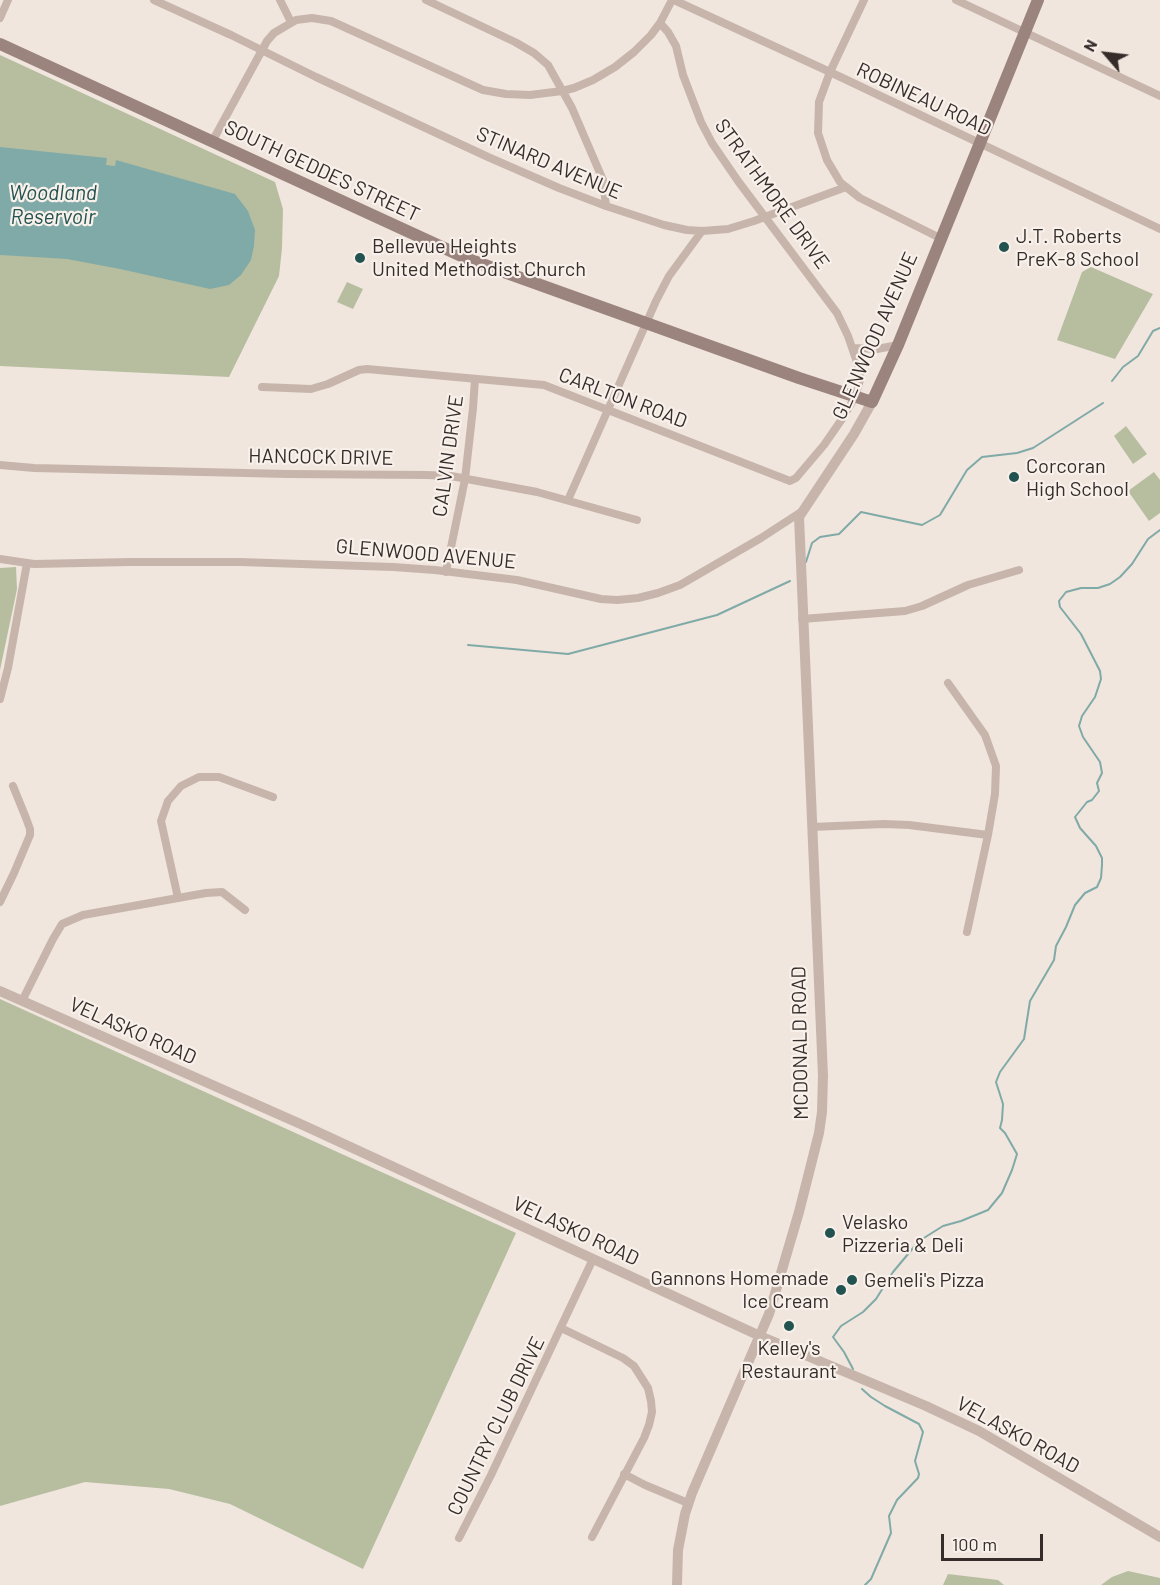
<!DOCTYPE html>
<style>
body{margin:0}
#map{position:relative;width:1160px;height:1585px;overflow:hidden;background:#f0e6de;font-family:Barlow,sans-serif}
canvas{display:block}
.north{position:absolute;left:1076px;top:24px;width:60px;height:60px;-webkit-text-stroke:4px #f8f0ea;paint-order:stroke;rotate:298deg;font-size:16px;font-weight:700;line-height:24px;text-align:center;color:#362c2a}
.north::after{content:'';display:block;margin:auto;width:21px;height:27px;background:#362c2a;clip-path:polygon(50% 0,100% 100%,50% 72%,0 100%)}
.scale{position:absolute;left:941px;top:1534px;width:102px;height:27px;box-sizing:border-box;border:3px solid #362c2a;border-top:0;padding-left:8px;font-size:18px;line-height:21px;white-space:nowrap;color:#362c2a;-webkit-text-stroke:4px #f8f0ea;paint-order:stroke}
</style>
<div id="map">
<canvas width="1160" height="1585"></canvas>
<div class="north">N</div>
<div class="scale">100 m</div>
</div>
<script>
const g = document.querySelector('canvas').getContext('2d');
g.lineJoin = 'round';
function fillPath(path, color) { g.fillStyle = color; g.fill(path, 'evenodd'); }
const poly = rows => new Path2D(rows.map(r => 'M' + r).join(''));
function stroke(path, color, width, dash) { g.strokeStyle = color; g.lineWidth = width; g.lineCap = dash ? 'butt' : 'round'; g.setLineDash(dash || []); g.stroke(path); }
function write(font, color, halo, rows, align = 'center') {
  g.font = font + ' Barlow,sans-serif'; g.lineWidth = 4.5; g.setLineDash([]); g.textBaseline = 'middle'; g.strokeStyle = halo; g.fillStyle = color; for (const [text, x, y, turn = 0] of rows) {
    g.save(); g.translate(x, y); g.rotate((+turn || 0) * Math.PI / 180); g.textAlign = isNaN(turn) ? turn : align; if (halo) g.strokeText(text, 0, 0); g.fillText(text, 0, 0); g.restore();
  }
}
const green = poly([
 [0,55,275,182,283,209,282,248,279,276,229,377,0,366],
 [1091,267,1153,294,1115,359,1057,340,1082,272],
 [347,282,363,289,353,309,337,302],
 [1126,426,1147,454,1133,464,1114,436],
 [1154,472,1160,480,1160,513,1149,521,1128,491],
 [16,567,17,589,0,670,0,568],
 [0,999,516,1233,363,1569,230,1504,169,1489,85,1482,0,1506],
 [1128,1571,1160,1578,1160,1585,1101,1585,1112,1577],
 [948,1574,998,1580,1004,1585,943,1585]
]);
const water = poly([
 [0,147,107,158,106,165,115,166,116,160,235,194,248,211,255,230,254,246,251,260,241,275,229,285,210,289,120,269,67,259,0,255]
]);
const stream = poly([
 [1112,381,1123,367,1138,356,1153,331,1160,328],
 [806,562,812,543,820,537,839,534,861,512,922,525,940,515,967,470,982,457,1017,453,1033,448,1103,403],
 [468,645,568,654,717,615,790,581],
 [853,1369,844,1352,833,1337,841,1326,863,1312,876,1299,893,1272,919,1241,943,1226,961,1221,988,1210,1002,1193,1012,1170,1017,1154,1005,1133,1000,1128,1002,1120,1003,1104,996,1082,1000,1072,1024,1039,1030,1001,1054,960,1056,946,1066,927,1075,905,1085,893,1097,887,1101,878,1102,865,1102,858,1096,846,1080,828,1075,817,1087,802,1092,800,1099,791,1097,783,1102,773,1100,762,1083,737,1079,726,1082,716,1095,697,1101,679,1100,671,1081,634,1060,607,1059,601,1066,592,1081,588,1098,588,1110,584,1120,577,1132,564,1148,539,1160,530],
 [862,1389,871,1397,885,1406,919,1424,923,1432,915,1461,919,1474,918,1478,897,1500,889,1516,891,1533,871,1579,865,1585]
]);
const minor = poly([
 [154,0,231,35,316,77,488,157,559,188,606,206,664,225,687,230,702,231,728,229,754,221,846,187],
 [280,0,291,22],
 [426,0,515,42,534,53,548,65,572,108,603,180,606,206],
 [674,0,830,72,1160,229],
 [864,0,830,72,819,102,818,133,827,160,840,182,846,187,860,198,940,238],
 [956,0,1160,96],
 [0,18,8,0],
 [212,142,267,41,274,33,296,20,312,18,331,21,483,90,506,94,530,95,562,91,574,88,593,80,615,67,634,52,651,35,660,23,672,0],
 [853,348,877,349,898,345],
 [262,387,311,389,328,384,359,370,367,369,544,385,790,481,796,478,824,445,842,419,855,397,860,380,860,371,848,336,837,313,738,181,712,143,701,122,683,75,676,46,668,32,660,23],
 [0,465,34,468,287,474,427,475,451,476,537,492,637,520],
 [568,500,656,301,669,276,702,231],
 [0,559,34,564,130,562,240,562,393,567,435,570,517,580,601,599,617,600,638,598,658,593,680,585,761,538,801,512],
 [446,572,465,479,473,408,475,379],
 [802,619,905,611,922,606,968,585,1019,570],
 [948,683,985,735,996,766,995,794,988,835,967,932],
 [0,699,8,668,27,563],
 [812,827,884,824,909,825,988,835],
 [178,898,161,821,168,801,181,786,199,777,219,777,273,797],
 [0,902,14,873,30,835,30,829,26,818,13,786],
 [22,1001,53,939,62,924,83,915,206,893,222,892,245,910],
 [561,1328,623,1358,634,1366,648,1388,651,1401,652,1412,649,1425,644,1438,592,1537],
 [624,1474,645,1485,688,1503],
 [459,1538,491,1475,593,1259]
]);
const tertiary = poly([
 [0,991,305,1126,760,1336,926,1406,979,1431,1160,1537],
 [677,1585,678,1550,685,1514,692,1493,769,1314,799,1212,819,1133,822,1112,823,1076,799,517,854,434,872,402]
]);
const secondary = poly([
 [0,44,468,259,799,378,872,402,898,345,1038,0]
]);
const markers = [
 [1004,247,6,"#235351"],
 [360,258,6,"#235351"],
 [1014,477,6,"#235351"],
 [830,1233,6,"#235351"],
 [852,1280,6,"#235351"],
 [841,1290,6,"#235351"],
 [789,1326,6,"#235351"]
];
const streetNames = [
 ["ROBINEAU ROAD",924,99,25],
 ["STINARD AVENUE",549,163,23],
 ["SOUTH GEDDES STREET",322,171,25],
 ["STRATHMORE DRIVE",772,194,54],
 ["GLENWOOD AVENUE",875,336,-66],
 ["CARLTON ROAD",623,398,21],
 ["CALVIN DRIVE",448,456,-82],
 ["HANCOCK DRIVE",321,457,1],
 ["GLENWOOD AVENUE",426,554,5],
 ["VELASKO ROAD",133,1031,24],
 ["MCDONALD ROAD",800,1043,-91],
 ["VELASKO ROAD",576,1231,25],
 ["COUNTRY CLUB DRIVE",496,1426,-64],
 ["VELASKO ROAD",1018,1435,29]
];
const poiNames = [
 ["J.T. Roberts",1016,236],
 ["PreK-8 School",1016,259],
 ["Bellevue Heights",372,246],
 ["United Methodist Church",372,269],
 ["Corcoran",1026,466],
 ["High School",1026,489],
 ["Velasko",842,1222],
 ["Pizzeria & Deli",842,1245],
 ["Gannons Homemade",829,1278,"right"],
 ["Ice Cream",829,1301,"right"],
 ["Gemeli's Pizza",864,1280],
 ["Kelley's",789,1348,"center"],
 ["Restaurant",789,1371,"center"]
];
const waterNames = [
 ["Woodland",53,193],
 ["Reservoir",53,217]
];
fillPath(green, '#b7bea0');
fillPath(water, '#80aaa7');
stroke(stream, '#80aaa7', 2);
stroke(minor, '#c7b5ab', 8);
stroke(tertiary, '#c7b5ab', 10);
stroke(secondary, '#9b847d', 12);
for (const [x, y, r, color] of markers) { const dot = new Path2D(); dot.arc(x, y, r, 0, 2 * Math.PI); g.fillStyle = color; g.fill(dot); stroke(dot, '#f8f0ea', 2); }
write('20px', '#362c2a', '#f8f0ea', streetNames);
write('20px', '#362c2a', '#f8f0ea', poiNames, 'left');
write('italic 21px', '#235351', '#f8f0ea', waterNames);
</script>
